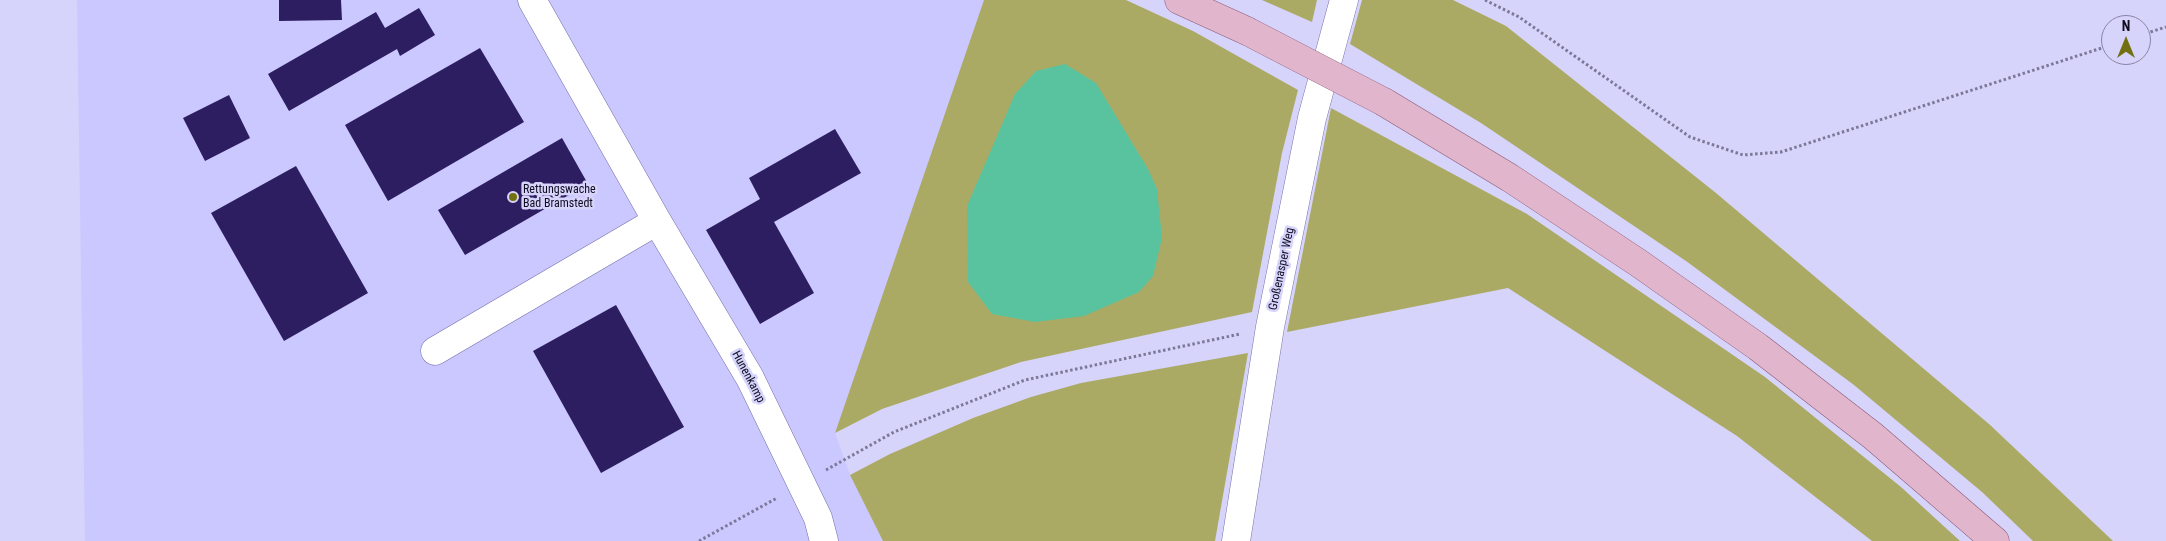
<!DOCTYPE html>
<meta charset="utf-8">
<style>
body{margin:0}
#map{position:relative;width:2166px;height:541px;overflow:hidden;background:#d6d4fa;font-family:"Roboto Condensed",sans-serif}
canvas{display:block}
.north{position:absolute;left:2101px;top:15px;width:50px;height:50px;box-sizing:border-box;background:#d6d4fa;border:1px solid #8784a4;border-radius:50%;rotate:0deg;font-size:14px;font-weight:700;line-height:20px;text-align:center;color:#100c22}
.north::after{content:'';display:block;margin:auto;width:18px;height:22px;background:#727011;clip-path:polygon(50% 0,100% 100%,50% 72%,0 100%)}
</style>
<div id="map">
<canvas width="2166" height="541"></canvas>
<div class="north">N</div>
</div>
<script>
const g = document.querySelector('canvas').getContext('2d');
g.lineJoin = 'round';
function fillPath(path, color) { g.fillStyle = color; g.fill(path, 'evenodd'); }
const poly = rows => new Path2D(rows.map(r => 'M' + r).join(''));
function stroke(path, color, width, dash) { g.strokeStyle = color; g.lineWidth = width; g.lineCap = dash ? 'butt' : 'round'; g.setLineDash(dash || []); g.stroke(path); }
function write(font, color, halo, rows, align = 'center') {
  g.font = font + ' "Roboto Condensed",sans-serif'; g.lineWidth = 5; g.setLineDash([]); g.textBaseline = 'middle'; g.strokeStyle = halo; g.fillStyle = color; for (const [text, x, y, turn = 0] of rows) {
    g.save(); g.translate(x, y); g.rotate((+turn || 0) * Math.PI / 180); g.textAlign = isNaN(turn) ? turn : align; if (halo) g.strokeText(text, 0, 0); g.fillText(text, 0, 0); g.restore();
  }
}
const built = poly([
 [77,0,984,0,835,433,850,475,883,541,85,541]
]);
const green = poly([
 [984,0,1126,0,1193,31,1298,90,1282,153,1252,312,1021,362,882,409,835,433],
 [1262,0,1317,0,1312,22],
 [1362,0,1453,0,1506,26,1716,193,1989,424,2113,541,2033,541,1982,492,1854,385,1686,261,1481,123,1350,44],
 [1331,108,1527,214,1765,377,1901,487,1960,541,1872,541,1737,436,1508,288,1287,332],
 [1248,353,1215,541,883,541,850,475,890,454,973,418,1031,397,1081,383]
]);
const water = poly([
 [1065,64,1096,83,1148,169,1157,189,1162,238,1153,276,1139,292,1084,316,1035,322,992,314,968,282,967,206,1015,94,1036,71]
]);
const building = poly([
 [279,0,341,0,342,20,279,21],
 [419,8,435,35,400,56,397,49,289,111,268,74,376,12,385,28],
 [480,48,524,122,388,201,345,125],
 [229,95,250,138,205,161,183,118],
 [835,129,861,173,774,222,814,293,760,324,706,230,760,199,749,178],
 [562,138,588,184,465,255,438,210],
 [296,166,368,293,284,341,211,213],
 [616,305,684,427,601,473,533,351]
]);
const path = poly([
 [1485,0,1519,17,1690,137,1743,155,1781,152,2111,45],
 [2141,35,2166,27],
 [826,470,894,432,1025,380,1240,334],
 [699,541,777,498]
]);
const minor = poly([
 [532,0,657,221,750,378,818,518,824,541],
 [435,351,657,221],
 [1236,541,1270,327,1312,118,1344,0]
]);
const primary = poly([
 [1179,0,1247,31],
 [1384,102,1510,178,1637,262,1758,347,1873,436,1995,541]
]);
const primaryBridge = poly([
 [1247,31,1384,102]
]);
const markers = [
 [513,197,5,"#727011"]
];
const poiNames = [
 ["Rettungswache",523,190],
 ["Bad Bramstedt",523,204]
];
const streetNames = [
 ["Großenasper Weg",1282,269,-78],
 ["Hunenkamp",748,377,62]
];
fillPath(built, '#cbc7ff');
fillPath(green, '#abaa65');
fillPath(water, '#58c39e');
fillPath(building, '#2d1d61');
stroke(minor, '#7570a8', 29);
stroke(primary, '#8b597a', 29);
stroke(path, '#7c7998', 3, [2.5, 2.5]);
stroke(minor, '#fff', 28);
stroke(primary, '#e1b5cb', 28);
stroke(primaryBridge, '#8b597a', 29, []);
stroke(primaryBridge, '#e1b5cb', 28);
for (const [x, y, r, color] of markers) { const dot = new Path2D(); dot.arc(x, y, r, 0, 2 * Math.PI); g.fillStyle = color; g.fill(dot); stroke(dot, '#d6d4fa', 2); }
write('12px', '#100c22', '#d6d4fa', poiNames, 'left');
write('12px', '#100c22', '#d6d4fa', streetNames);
</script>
